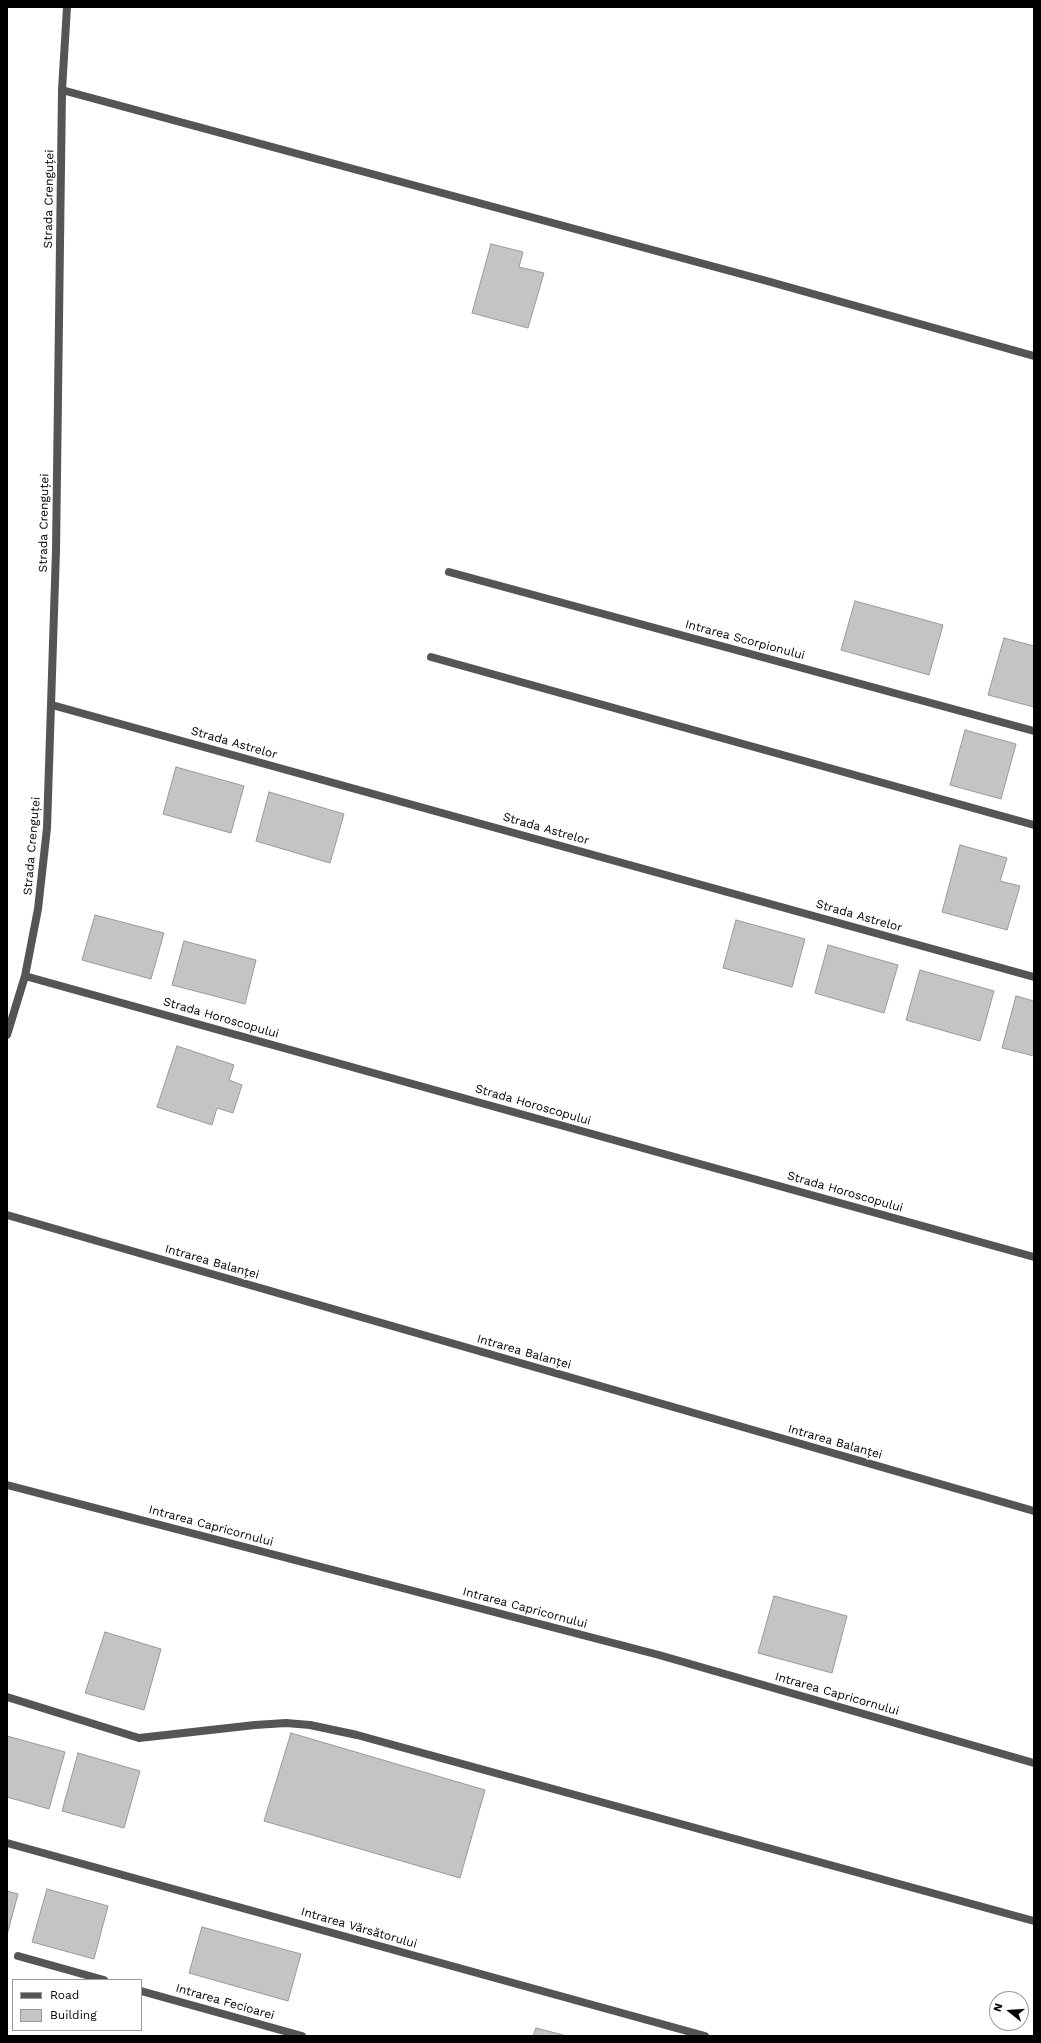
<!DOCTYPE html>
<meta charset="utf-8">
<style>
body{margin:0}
#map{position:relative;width:1041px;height:2043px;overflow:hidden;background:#fff;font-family:"Work Sans",sans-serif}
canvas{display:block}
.frame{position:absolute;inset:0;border:8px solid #000;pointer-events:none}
.legend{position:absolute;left:12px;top:1979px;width:130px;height:52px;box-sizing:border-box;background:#fff;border:1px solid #999;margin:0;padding:5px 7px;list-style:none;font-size:12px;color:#000}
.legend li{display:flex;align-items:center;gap:8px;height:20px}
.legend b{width:20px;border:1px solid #999}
.north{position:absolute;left:989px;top:1991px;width:40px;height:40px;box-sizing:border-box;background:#fff;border:1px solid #999;border-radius:50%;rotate:287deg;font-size:11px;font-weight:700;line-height:16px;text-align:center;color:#000}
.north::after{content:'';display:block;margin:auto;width:14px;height:18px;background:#000;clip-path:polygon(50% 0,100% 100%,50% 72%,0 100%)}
</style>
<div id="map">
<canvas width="1041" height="2043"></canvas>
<div class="frame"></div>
<ul class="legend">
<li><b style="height:5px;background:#555"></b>Road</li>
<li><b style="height:11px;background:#c4c4c4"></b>Building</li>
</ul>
<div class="north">N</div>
</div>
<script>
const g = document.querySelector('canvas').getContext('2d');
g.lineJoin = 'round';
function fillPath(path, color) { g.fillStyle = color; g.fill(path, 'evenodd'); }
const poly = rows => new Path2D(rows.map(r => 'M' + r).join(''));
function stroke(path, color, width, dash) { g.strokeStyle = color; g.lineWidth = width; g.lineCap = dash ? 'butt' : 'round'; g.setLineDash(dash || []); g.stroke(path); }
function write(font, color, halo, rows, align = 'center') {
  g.font = font + ' "Work Sans",sans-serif'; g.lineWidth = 3; g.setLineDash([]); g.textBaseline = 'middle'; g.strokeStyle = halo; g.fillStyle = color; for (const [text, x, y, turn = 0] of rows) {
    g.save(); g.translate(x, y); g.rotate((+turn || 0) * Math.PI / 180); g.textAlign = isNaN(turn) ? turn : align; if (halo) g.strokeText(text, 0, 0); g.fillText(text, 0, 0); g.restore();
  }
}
const building = poly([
 [491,244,523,252,519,267,544,273,528,328,472,313,491,244],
 [855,601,943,625,929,675,841,650,855,601],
 [1004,638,1034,646,1034,707,988,695,1004,638],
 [965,730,1016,744,1001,799,950,785,965,730],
 [176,767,244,786,231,833,163,814,176,767],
 [269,792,344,814,330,863,256,841,269,792],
 [960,845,1007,858,1000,881,1020,886,1007,930,942,912,960,845],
 [95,915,164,933,151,979,82,960,95,915],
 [736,920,805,939,792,987,723,968,736,920],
 [184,941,256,960,245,1004,172,985,184,941],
 [828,945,898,965,884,1013,815,993,828,945],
 [920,970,994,991,980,1041,906,1020,920,970],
 [1016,996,1034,1001,1034,1056,1002,1048,1016,996],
 [177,1046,234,1065,229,1080,242,1085,233,1113,217,1108,212,1125,157,1107,177,1046],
 [774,1596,847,1616,832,1673,758,1653,774,1596],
 [105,1632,161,1649,144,1710,85,1693,105,1632],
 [291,1733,485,1790,460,1878,264,1821,291,1733],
 [7,1736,65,1752,49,1809,7,1797,7,1736],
 [78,1753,140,1771,124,1828,62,1811,78,1753],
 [47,1889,108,1906,94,1959,32,1942,47,1889],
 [7,1891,18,1894,7,1935,7,1891],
 [202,1927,301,1954,288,2001,189,1973,202,1927],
 [536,2028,567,2036,533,2036,536,2028]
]);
const minor = poly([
 [62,90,767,281,1034,356],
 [449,572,1034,731],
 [431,657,1034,825],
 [52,705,1034,977],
 [25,976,1034,1257],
 [7,1035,25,976,38,909,47,828,56,551,62,90,67,7],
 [7,1215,1034,1511],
 [7,1485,659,1655,1034,1763],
 [7,1697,139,1738,255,1725,286,1723,310,1725,357,1735,1034,1921],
 [7,1843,705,2036],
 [18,1956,104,1980],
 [141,1991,302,2036]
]);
const streetNames = [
 ["Strada Crenguței",49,199,-89],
 ["Strada Crenguței",44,523,-89],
 ["Intrarea Scorpionului",745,640,15],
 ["Strada Astrelor",234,743,16],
 ["Strada Astrelor",546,829,16],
 ["Strada Crenguței",32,846,-85],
 ["Strada Astrelor",859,916,16],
 ["Strada Horoscopului",221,1018,16],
 ["Strada Horoscopului",533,1105,16],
 ["Strada Horoscopului",845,1192,16],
 ["Intrarea Balanței",212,1262,16],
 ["Intrarea Balanței",524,1352,16],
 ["Intrarea Balanței",835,1442,16],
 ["Intrarea Capricornului",211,1526,15],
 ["Intrarea Capricornului",525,1608,15],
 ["Intrarea Capricornului",837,1694,16],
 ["Intrarea Vărsătorului",359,1928,16],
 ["Intrarea Fecioarei",225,2002,16]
];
fillPath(building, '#c4c4c4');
stroke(building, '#999', 1);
stroke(minor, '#555', 8);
write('12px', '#000', '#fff', streetNames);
</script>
